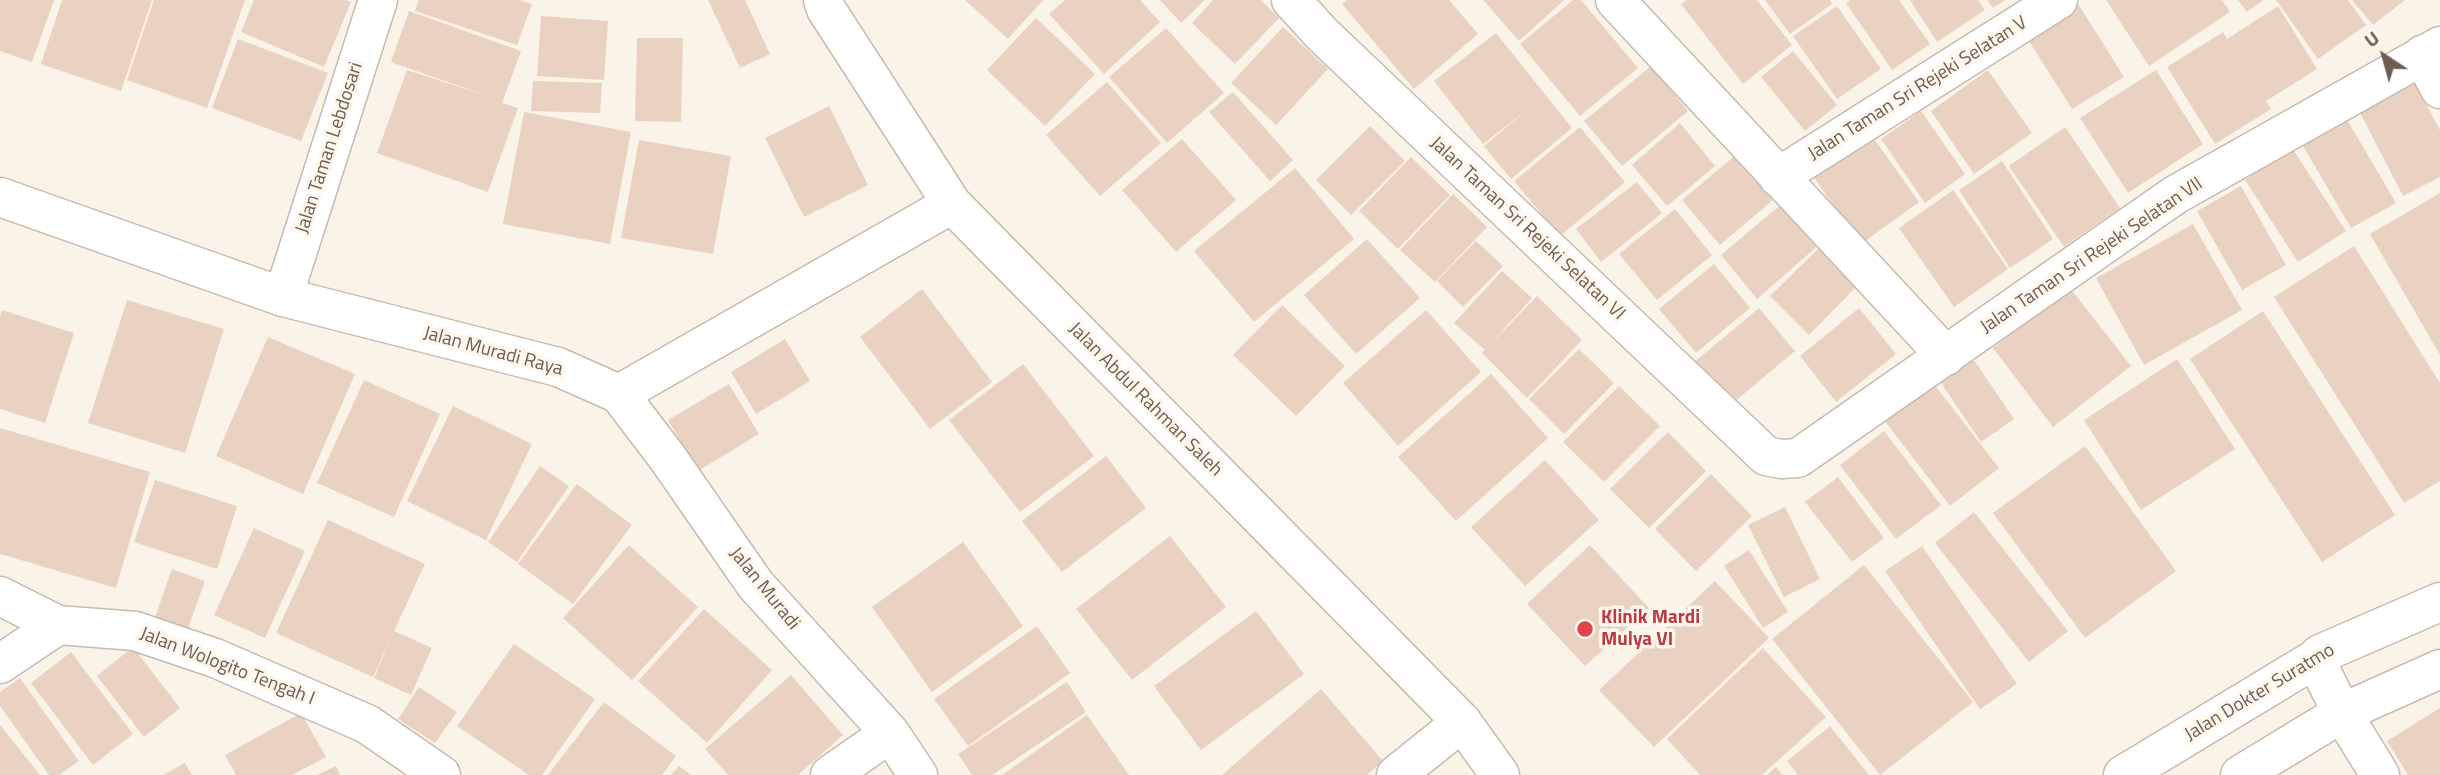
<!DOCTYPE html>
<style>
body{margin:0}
#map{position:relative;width:2440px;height:775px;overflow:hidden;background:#faf3e8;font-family:"Titillium Web",sans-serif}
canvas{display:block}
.north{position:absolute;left:2349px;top:21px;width:70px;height:70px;-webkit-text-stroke:5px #fdf7ee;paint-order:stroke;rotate:324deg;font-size:19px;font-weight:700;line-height:28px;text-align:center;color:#715c50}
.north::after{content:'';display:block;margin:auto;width:24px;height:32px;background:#715c50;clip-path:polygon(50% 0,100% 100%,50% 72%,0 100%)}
</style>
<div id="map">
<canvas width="2440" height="775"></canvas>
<div class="north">U</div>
</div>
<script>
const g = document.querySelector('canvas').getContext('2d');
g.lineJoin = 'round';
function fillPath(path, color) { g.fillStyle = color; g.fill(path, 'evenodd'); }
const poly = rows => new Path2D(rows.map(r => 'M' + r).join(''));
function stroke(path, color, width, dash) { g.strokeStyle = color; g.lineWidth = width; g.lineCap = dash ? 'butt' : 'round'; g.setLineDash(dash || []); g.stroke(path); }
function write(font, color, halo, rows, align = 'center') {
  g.font = font + ' "Titillium Web",sans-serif'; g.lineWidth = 7; g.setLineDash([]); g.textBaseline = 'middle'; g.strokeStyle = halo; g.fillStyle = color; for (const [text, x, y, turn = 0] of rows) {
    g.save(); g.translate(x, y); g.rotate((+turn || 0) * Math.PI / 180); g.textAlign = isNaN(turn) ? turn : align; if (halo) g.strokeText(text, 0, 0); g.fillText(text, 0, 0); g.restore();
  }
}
const building = poly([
 [0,0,54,0,32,62,0,51],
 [62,0,152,0,121,91,41,64],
 [154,0,245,0,207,108,127,80],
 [254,0,346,0,351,2,324,67,241,32],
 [419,0,519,0,532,4,517,45,415,11],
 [708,0,745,0,770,54,740,68],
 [965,0,1043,0,1008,39],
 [1065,0,1140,0,1160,22,1104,74,1049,14],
 [1160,0,1205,0,1181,23],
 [1213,0,1261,0,1279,18,1235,64,1192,23],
 [1347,0,1449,0,1478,34,1414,89,1342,4],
 [1483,0,1564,0,1519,41],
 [1573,0,1581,0,1638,68,1580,116,1520,44],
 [1687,0,1757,0,1792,45,1743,84,1681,4],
 [1765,0,1830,0,1832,4,1790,34],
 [1851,0,1899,0,1930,44,1892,70,1846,3],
 [1910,0,1978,0,1985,10,1937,42],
 [1987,0,2005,0,1993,8],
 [2106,0,2222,0,2230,12,2149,66],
 [2238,0,2263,0,2247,12],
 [2276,0,2348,0,2366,25,2318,59],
 [2352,0,2405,0,2373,25],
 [2077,2,2124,77,2072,109,2025,35],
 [1837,6,1881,69,1837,99,1793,36],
 [2278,6,2317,69,2266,101,2271,109,2215,144,2167,67,2223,32,2227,39],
 [409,11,521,51,502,103,518,108,488,192,377,153,407,70,490,97,391,62],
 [541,16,608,21,604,80,537,76],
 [1036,18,1095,74,1045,126,987,70],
 [1283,27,1328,69,1276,125,1231,83],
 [1166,28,1224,93,1167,143,1109,77],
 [1496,33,1572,128,1511,179,1484,146,1527,110,1483,144,1434,81],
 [637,38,683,38,681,122,635,121],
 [238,39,328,73,301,141,212,108],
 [1793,51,1837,105,1805,131,1761,77],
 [1651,66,1688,111,1622,166,1584,121],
 [1988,70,2032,133,1974,174,1931,111],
 [2156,70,2203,144,2128,193,2080,118],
 [2412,78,2440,130,2440,177,2403,196,2357,107],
 [533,81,602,83,600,113,531,111],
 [1107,82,1161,143,1100,196,1046,135],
 [1233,92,1293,160,1270,181,1209,112],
 [829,106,868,185,804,217,765,138],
 [1921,111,1965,174,1925,203,1881,139],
 [524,112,631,132,610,244,503,224],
 [2346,118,2396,203,2351,228,2302,144],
 [1680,123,1715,166,1667,206,1632,165],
 [1370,126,1405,161,1351,215,1316,180],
 [1580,127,1625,182,1560,236,1514,181],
 [2065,127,2120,208,2064,247,2009,166],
 [1870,133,1919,202,1861,244,1812,175],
 [1182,139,1236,200,1176,252,1122,190],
 [639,140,731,156,713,254,621,238],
 [2292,148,2346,231,2298,262,2245,180],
 [1737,154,1774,199,1720,245,1682,200],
 [1411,157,1450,195,1398,249,1359,211],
 [2002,161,2053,239,2010,268,1959,190],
 [1295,168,1354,239,1254,322,1194,251],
 [1637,182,1662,213,1601,262,1576,229],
 [2241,186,2286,265,2242,290,2197,211],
 [1953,190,2008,269,1954,307,1899,228],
 [2440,193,2440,355,2370,234],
 [1453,194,1487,227,1435,282,1400,250],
 [1784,202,1820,244,1757,299,1721,255],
 [1675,209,1712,255,1657,300,1619,254],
 [2193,224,2242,310,2144,365,2096,278],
 [1367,239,1420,298,1356,354,1304,295],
 [1476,241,1503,266,1463,307,1437,281],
 [1824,243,1862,281,1809,335,1770,296],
 [2354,246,2440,383,2440,481,2404,503,2274,297],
 [1714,264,1750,308,1696,353,1659,309],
 [1502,271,1532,298,1488,347,1537,296,1582,340,1527,398,1482,353,1485,350,1454,323],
 [2070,288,2131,366,2053,427,1993,348],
 [922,289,992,382,930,429,860,337],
 [127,300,224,329,185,453,88,423],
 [1282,305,1345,366,1296,416,1233,355],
 [1759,308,1795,351,1728,407,1692,364],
 [1859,308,1896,354,1836,402,1800,356],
 [2,310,74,333,45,423,0,409,0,316],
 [1426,310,1481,372,1398,446,1343,383],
 [2263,311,2395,515,2322,562,2190,359],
 [268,337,355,374,303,494,216,456],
 [785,339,810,381,756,414,731,372],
 [1579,349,1614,383,1564,434,1529,399],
 [2177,359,2235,449,2141,510,2084,420],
 [1974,360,2014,419,1981,442,1941,383],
 [1023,364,1094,456,1020,512,949,420],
 [1491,374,1548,438,1456,521,1398,457],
 [364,380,440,414,394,517,317,483],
 [1933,383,1999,468,1950,506,1884,420],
 [729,384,759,434,698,471,668,420],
 [1619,386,1660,426,1604,482,1563,442],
 [453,406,532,444,486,540,407,501],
 [0,428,150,472,116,588,0,554],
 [1884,431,1941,505,1896,539,1840,465],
 [1668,432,1706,471,1649,528,1610,489],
 [2085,446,2176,571,2085,638,1993,513],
 [1106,456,1146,508,1062,572,1022,521],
 [1545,460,1599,520,1525,586,1471,527],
 [540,466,569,486,517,562,488,542],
 [1711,474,1752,516,1696,571,1655,529],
 [1838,477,1884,538,1852,562,1805,502],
 [155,480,237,506,217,569,134,542],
 [577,484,632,525,573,604,518,564],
 [1785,507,1820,579,1784,597,1748,525],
 [1974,512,2068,631,2029,662,1935,543],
 [328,520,425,564,394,631,432,648,411,695,374,678,393,633,373,677,276,633],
 [254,528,305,551,265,638,214,615],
 [1170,536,1226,607,1132,680,1076,609],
 [963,542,1023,626,932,692,872,607],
 [629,545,698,607,632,680,563,618],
 [1590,545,1649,608,1585,666,1527,604],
 [1922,546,2017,684,1980,709,1885,571],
 [1749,550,1788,612,1763,628,1724,566],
 [1864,565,1973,702,1880,775,1772,639],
 [172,569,205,581,187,631,154,620],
 [1715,581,1769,638,1654,747,1599,690],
 [704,609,772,670,707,743,638,681],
 [1256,611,1304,674,1201,750,1154,686],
 [1037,626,1070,673,968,746,934,699],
 [514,644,595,699,542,775,529,775,457,726],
 [133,647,180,708,144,737,97,676],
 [1763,648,1826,717,1762,775,1700,775,1667,739],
 [71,652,133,734,93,765,31,683],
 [791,675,843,735,798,775,728,775,705,749],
 [20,678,79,761,59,775,49,775,0,706,0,692],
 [1067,682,1086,712,992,775,972,775,958,754],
 [419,687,457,712,435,743,398,719],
 [1321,689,1383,761,1367,775,1222,775],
 [604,702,676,756,662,775,548,775],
 [2440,708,2440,775,2408,775,2387,741],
 [301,713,326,757,292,775,236,775,225,755],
 [1087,715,1129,775,1002,775],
 [0,725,40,775,0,775],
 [1830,726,1869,775,1798,775,1787,761],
 [185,763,192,775,163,775],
 [336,766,340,775,317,775],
 [679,766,691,775,671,775],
 [1776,767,1783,775,1767,775]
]);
const street = poly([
 [1291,0,1322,34,1766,456,1781,459,1798,458,2175,195,2440,46],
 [1615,0,1946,356],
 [2422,55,2440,89],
 [1778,177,2058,0],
 [283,297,378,0],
 [619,394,667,457,755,584,890,733,918,775],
 [0,596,58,625,135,631,215,658,367,724,441,775],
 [2315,659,2342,713,2380,775],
 [0,664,58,625],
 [830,775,890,733],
 [1396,775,1462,722]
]);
const secondary = poly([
 [823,0,826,9,952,204,1462,722,1500,775],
 [0,197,283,297,558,367,619,394,952,204],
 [2123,775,2315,659,2320,654,2440,602],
 [2240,775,2342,713,2440,669]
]);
const markers = [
 [1585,629,9,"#e0444e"]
];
const streetNames = [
 ["Jalan Taman Sri Rejeki Selatan V",1918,89,-32],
 ["Jalan Taman Lebdosari",330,148,-72],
 ["Jalan Taman Sri Rejeki Selatan VI",1527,229,43],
 ["Jalan Taman Sri Rejeki Selatan VII",2092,256,-34],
 ["Jalan Muradi Raya",493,352,15],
 ["Jalan Abdul Rahman Saleh",1145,400,45],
 ["Jalan Muradi",764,589,51],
 ["Jalan Wologito Tengah I",227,667,21],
 ["Jalan Dokter Suratmo",2260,693,-31]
];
const healthNames = [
 ["Klinik Mardi",1601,618],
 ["Mulya VI",1601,640]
];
fillPath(building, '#ead2c2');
stroke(street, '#c7baae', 41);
stroke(secondary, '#cabaac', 41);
stroke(street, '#fff', 38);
stroke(secondary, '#fff', 38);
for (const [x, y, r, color] of markers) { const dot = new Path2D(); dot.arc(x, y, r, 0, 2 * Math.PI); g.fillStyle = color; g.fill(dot); stroke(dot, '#fdf7ee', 2.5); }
write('19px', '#715c50', '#fdf7ee', streetNames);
write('bold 19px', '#be3a42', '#fdf7ee', healthNames, 'left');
</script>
